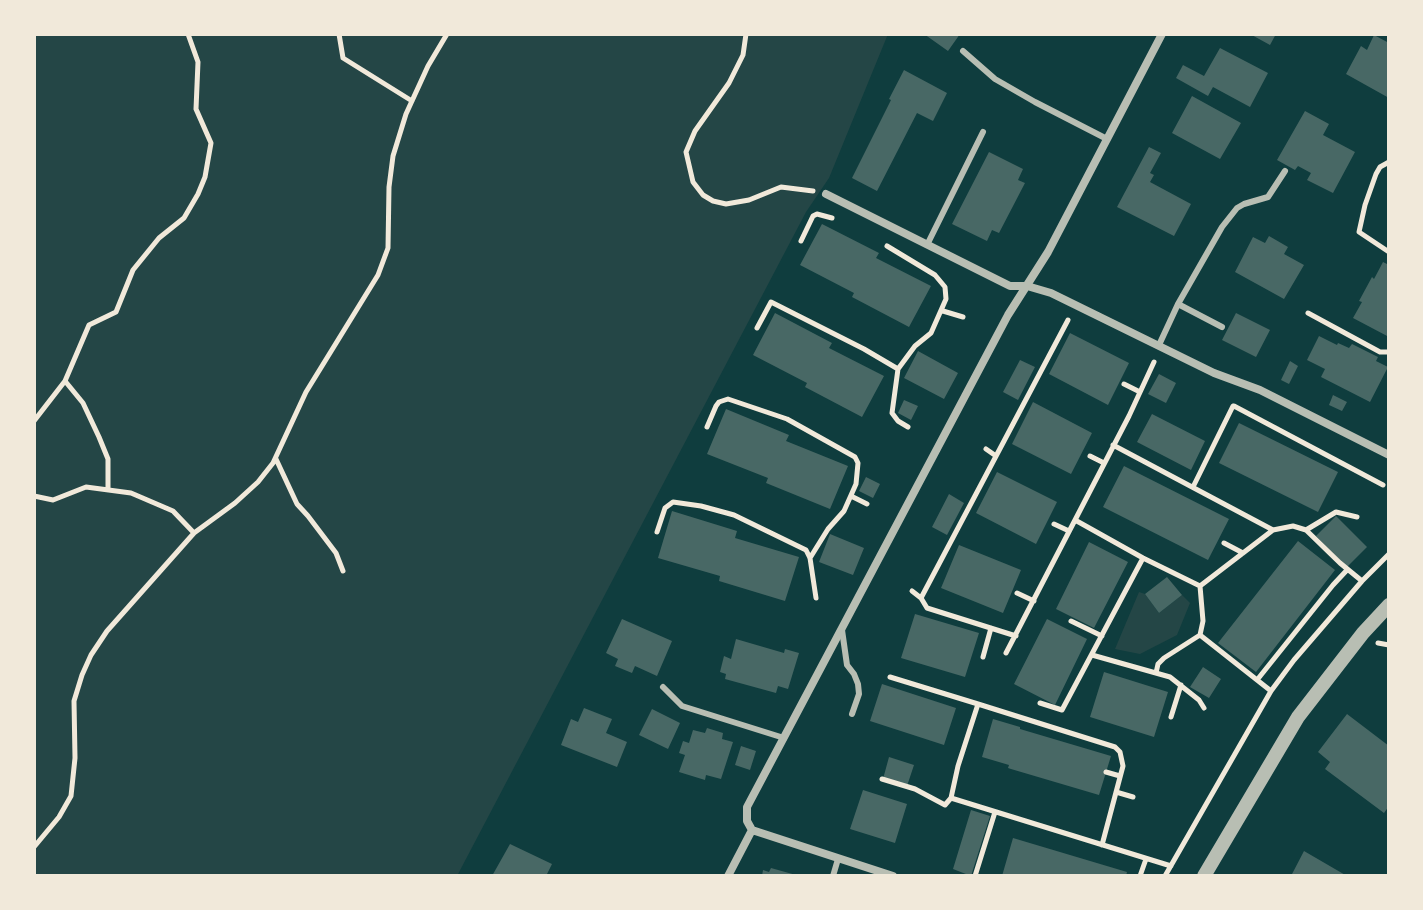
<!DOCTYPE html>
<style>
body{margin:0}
#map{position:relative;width:1423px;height:910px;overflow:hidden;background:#0f3d3e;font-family:"Space Grotesk",sans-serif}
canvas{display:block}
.frame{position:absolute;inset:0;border:36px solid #f1e9da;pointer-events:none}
</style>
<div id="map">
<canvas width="1423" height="910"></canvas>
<div class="frame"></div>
</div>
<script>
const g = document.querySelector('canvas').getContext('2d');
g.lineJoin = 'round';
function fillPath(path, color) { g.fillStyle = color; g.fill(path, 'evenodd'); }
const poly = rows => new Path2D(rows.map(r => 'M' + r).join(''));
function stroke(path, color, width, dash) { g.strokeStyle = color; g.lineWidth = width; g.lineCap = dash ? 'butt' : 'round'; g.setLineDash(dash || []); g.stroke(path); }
const green = poly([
 [34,34,888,34,829,178,806,212,457,876,34,876],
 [1139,592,1145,594,1159,613,1182,595,1190,603,1177,635,1140,654,1115,649]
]);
const building = poly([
 [924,34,960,34,948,51],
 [1250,34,1276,34,1270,45],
 [1374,35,1389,43,1389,98,1346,74,1361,46,1367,50],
 [1220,48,1268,73,1250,107,1213,87,1208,96,1176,78,1183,65,1204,76],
 [904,70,947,93,933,121,917,113,877,191,852,178,891,100,889,99],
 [1192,96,1241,123,1220,159,1172,133],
 [1305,111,1329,124,1323,135,1355,152,1333,193,1307,180,1311,173,1298,166,1295,170,1277,160],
 [1149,147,1161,153,1150,173,1154,175,1150,182,1191,204,1174,236,1117,207],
 [989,152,1023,169,1018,180,1025,183,999,233,992,230,987,241,952,224],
 [822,224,879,253,876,258,931,286,909,327,852,297,854,293,800,265],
 [1269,236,1288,247,1284,254,1304,265,1284,299,1235,272,1253,237,1265,243],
 [1383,262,1389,265,1389,337,1353,318,1362,302,1359,301,1372,277,1374,279],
 [775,313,832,343,829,348,884,376,862,417,805,387,807,383,753,355],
 [1236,313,1270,330,1256,357,1222,340],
 [1070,333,1129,363,1108,405,1049,374],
 [1319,336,1337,345,1338,343,1349,348,1352,344,1378,357,1376,361,1388,367,1370,402,1321,377,1325,369,1307,360],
 [918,351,958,373,944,399,904,378],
 [1020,360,1035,367,1018,400,1003,392],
 [1290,361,1298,366,1289,384,1281,380],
 [1159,374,1176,383,1166,403,1148,394],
 [1333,395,1347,402,1342,411,1329,405],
 [904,400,918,406,911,420,898,413],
 [1033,402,1092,433,1071,474,1012,444],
 [726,409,789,435,786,441,848,466,830,509,766,483,768,478,707,454],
 [1152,414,1205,441,1191,470,1137,442],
 [1239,423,1338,472,1318,512,1219,463],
 [1124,466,1229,519,1208,560,1103,507],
 [997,472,1057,502,1036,544,976,513],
 [866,477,880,484,873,498,859,491],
 [949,494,964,503,947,535,932,527],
 [672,511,737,531,735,538,799,557,785,601,719,581,720,576,658,558],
 [1336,516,1367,547,1347,567,1316,536],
 [830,534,864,548,853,575,819,562],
 [1298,541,1335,570,1256,672,1218,643],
 [1089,542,1128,562,1094,628,1056,609],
 [959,545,1021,570,1003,613,941,588],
 [1167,577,1182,595,1159,613,1145,594],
 [915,614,979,633,965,677,901,658],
 [622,619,672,641,657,676,635,666,632,673,615,666,618,659,606,653],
 [1047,619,1087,639,1055,705,1014,684],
 [736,639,784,653,785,649,799,653,788,689,778,686,776,693,725,679,726,674,720,672,724,656,731,659],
 [1203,667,1221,679,1209,698,1190,687],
 [1104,672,1168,692,1154,737,1090,717],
 [882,684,956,708,944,745,870,721],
 [584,708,612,719,606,733,627,742,617,767,561,745,571,719,578,722],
 [652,709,680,723,668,749,639,735],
 [1347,714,1389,746,1389,806,1384,813,1325,769,1330,762,1318,752],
 [993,719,1020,727,1020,729,1111,756,1099,795,1011,769,1008,768,1009,765,982,757],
 [707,728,723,733,722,739,733,742,721,779,706,775,705,780,679,772,685,755,679,753,683,741,689,743,693,730,705,733],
 [741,746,756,751,750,770,735,765],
 [889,757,914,765,907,786,883,779],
 [863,790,907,804,895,843,850,829],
 [971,810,990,816,971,876,953,869],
 [1013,838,1127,872,1126,876,1002,876],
 [510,844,552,864,546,876,492,876],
 [1304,851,1347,876,1291,876],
 [771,868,796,875,796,876,762,876,763,870,769,872]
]);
const path = poly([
 [339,34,343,58,412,101],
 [746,34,743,55,729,83,695,131,686,152,693,182,703,195,713,201,726,204,749,200,781,187,813,191],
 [1389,162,1380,167,1376,174,1365,205,1359,232,1389,252],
 [801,241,813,216,817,214,832,218],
 [887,246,935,275,945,287,946,299,931,333,915,346,898,369],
 [943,311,963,317],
 [1308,313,1380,352,1389,352],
 [757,328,771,302,864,349,898,369,892,413,898,421,908,427],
 [65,381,83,403,99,437,108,459,108,490],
 [1124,384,1140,392],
 [1234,406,1383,485],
 [34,421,65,381,89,325,116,312,133,270,159,238,184,218,198,194,205,177,211,143,196,109,198,62,188,34],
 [707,427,716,406,719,402,728,399,787,419,855,457,858,463,856,484,844,511,828,529,810,558],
 [1113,445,1273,530],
 [986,449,996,456],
 [1090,456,1104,463],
 [276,459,297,504,308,516,336,553,343,571],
 [1193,487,1233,406],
 [34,496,53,500,86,487,131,493,173,511,194,533],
 [851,496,867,504],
 [1075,520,1143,558,1200,586],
 [1054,524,1069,531],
 [1306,530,1336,512,1357,517],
 [657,532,665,508,673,502,701,506,734,515,806,550,810,558,816,598],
 [1224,543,1243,553],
 [912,591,921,598,927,608,1016,636],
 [1017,593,1034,601],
 [921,598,1068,320],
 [1071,621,1102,636],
 [1200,635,1271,691],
 [1378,643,1389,645],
 [1006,653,1129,416,1154,362],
 [1092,655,1170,677,1199,700,1204,708],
 [983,657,991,628],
 [1156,673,1158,664,1164,658,1200,635,1203,621,1200,586,1273,530,1293,526,1306,530,1340,563,1362,581],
 [890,677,978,704,958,766,951,798,1171,866],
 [1257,680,1333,585,1347,570],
 [1040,703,1062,710,1143,558],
 [978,704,1115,747,1120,752,1123,766,1102,845],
 [1171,717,1181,685],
 [1106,772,1120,776],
 [882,779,915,789,945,805,951,798],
 [1116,792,1133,797],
 [34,847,59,817,71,796,75,758,74,701,82,675,91,655,107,631,194,533,235,503,258,482,273,463,306,392,378,275,388,248,389,187,393,156,406,114,428,66,447,34],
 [975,876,995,812],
 [1140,876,1146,859],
 [1165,876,1271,691,1294,660,1362,581,1389,554]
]);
const service = poly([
 [963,51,995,79,1035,102,1107,139],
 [927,245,983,132],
 [1178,304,1222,327],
 [1159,345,1178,304,1222,227,1237,208,1244,204,1268,197,1285,171],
 [842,630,847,665,854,674,858,684,859,694,852,714],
 [663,687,682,706,784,738],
 [833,876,838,859]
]);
const minor = poly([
 [826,194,1010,286,1027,286,1051,293,1214,373,1260,390,1389,455],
 [728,876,752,830],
 [893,876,752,830,747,821,747,807,1008,315,1048,252,1162,34]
]);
const tertiary = poly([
 [1204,876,1298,717,1363,633,1389,605]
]);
fillPath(green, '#244646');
fillPath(building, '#486865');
stroke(path, '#f1e9da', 5);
stroke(service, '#b8beb3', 6);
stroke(minor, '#b8beb3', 8);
stroke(tertiary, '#b8beb3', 14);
</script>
